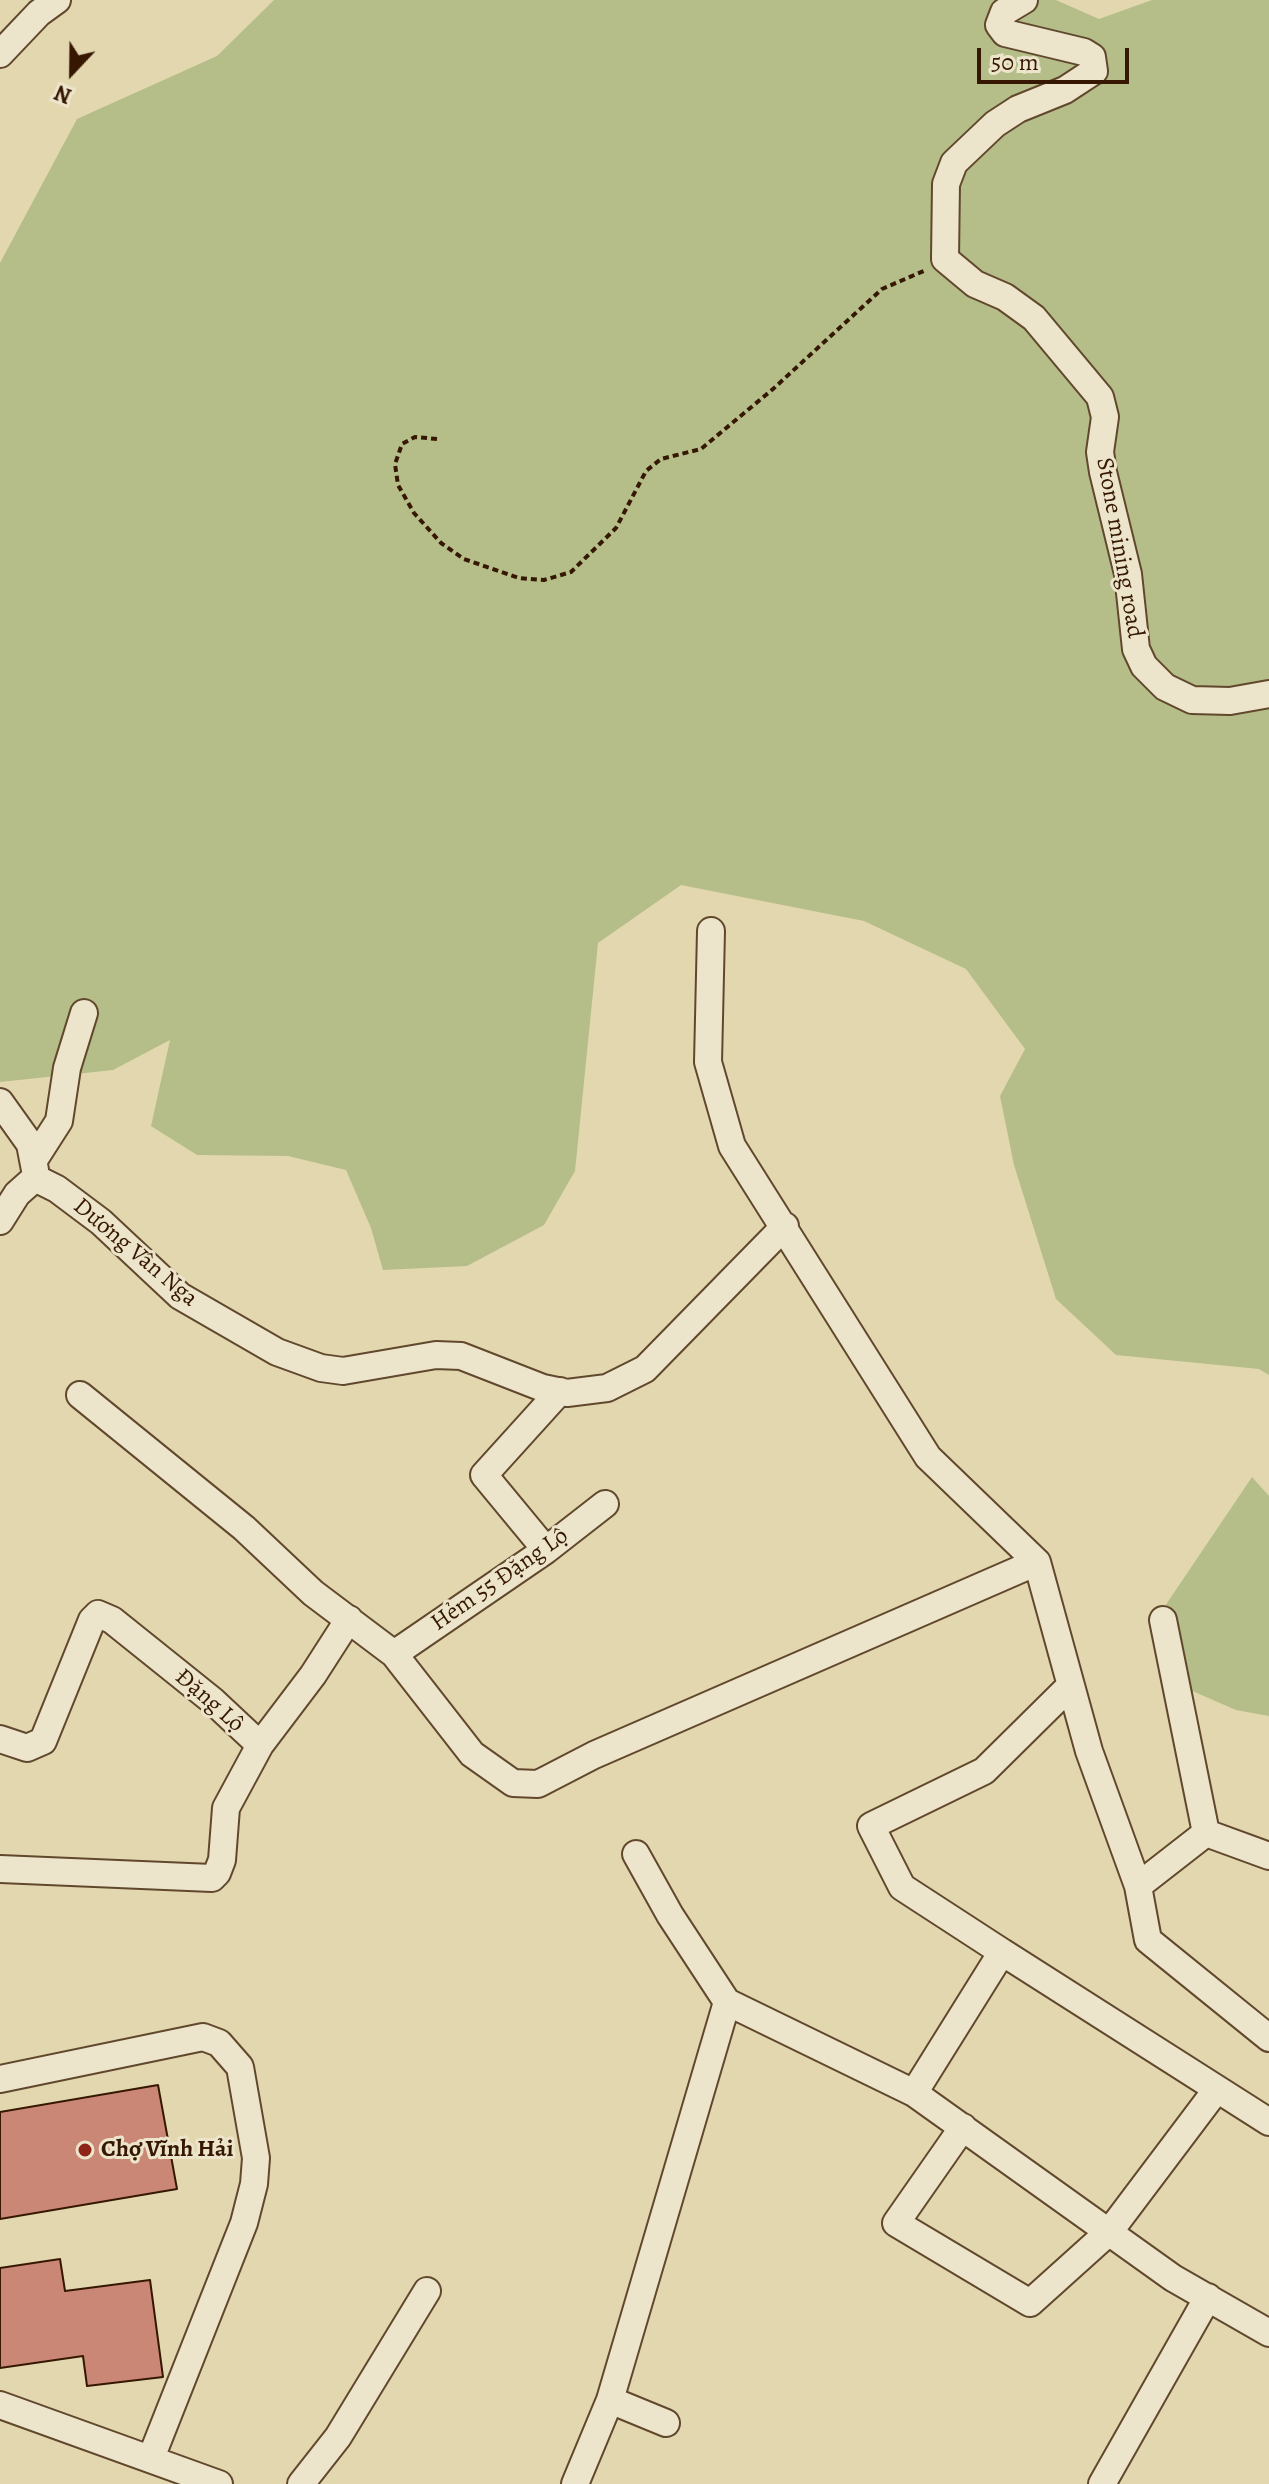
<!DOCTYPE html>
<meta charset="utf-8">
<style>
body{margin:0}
#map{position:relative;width:1269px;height:2484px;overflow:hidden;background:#e2d7af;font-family:Alegreya,serif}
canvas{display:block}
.north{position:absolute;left:32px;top:32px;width:80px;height:80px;-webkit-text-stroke:6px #ece5cb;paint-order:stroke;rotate:202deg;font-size:22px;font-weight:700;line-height:32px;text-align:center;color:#361802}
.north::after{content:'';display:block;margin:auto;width:28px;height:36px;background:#361802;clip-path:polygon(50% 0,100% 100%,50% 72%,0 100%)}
.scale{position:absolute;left:977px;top:48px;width:152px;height:36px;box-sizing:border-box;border:4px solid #361802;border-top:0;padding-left:10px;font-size:24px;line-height:28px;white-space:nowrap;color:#361802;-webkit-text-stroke:6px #ece5cb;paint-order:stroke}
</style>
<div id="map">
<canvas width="1269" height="2484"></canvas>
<div class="north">N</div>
<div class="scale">50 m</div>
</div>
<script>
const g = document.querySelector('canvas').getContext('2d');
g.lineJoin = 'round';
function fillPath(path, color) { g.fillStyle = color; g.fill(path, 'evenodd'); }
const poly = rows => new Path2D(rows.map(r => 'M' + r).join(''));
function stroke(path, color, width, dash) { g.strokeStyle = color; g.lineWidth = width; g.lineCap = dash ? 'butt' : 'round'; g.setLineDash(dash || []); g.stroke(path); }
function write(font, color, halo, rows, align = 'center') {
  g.font = font + ' Alegreya,serif'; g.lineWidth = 6; g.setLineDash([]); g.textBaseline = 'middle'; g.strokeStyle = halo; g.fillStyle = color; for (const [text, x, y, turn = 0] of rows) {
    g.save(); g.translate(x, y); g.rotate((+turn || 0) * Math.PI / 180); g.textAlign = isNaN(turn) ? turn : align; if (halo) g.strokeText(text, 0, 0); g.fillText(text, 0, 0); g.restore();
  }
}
const green = poly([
 [274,0,1056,0,1099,19,1152,0,1269,0,1269,1375,1259,1369,1116,1355,1056,1299,1014,1165,1000,1096,1025,1049,966,969,864,921,681,885,598,943,575,1171,544,1225,467,1266,383,1270,371,1228,346,1170,288,1156,197,1155,151,1126,170,1040,113,1070,0,1082,0,263,77,119,217,56],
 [1252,1477,1269,1496,1269,1716,1236,1710,1167,1680,1165,1606]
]);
const building = poly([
 [158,2085,177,2189,0,2219,0,2112,158,2085],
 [60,2259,65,2291,150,2280,163,2377,87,2386,83,2356,0,2368,0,2268,60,2259]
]);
const path = poly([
 [437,439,415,437,402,444,395,464,398,485,414,513,441,543,464,559,519,578,544,580,571,572,616,528,646,471,661,459,701,449,773,389,882,289,926,270]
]);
const minor = poly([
 [1024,0,1004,12,999,25,1005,33,1084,52,1092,57,1094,71,1065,90,1018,109,995,124,954,163,946,184,945,259,975,284,1005,297,1034,318,1100,397,1105,417,1100,452,1103,472,1128,574,1136,649,1144,666,1165,687,1192,700,1230,701,1269,694],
 [0,54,39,13,57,0],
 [711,931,708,1062,732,1146,928,1457,1037,1562,1089,1751,1138,1886,1148,1940,1269,2038],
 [0,1102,30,1144,35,1170],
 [34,1160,59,1121,67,1068,84,1013],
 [0,1221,17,1194,35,1178,57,1189,101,1222,180,1296,277,1352,321,1368,343,1371,436,1355,461,1356,543,1388,567,1393,607,1388,645,1369,785,1226],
 [80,1395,244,1528,313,1593,394,1654,472,1754,513,1783,538,1784,594,1755,1037,1562],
 [546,1550,484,1475,560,1391],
 [1163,1620,1206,1833,1269,1856],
 [394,1654,546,1550,605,1504],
 [0,1739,27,1748,43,1741,92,1620,98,1614,112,1620,213,1701,260,1745,226,1808,222,1860,217,1873,212,1878,0,1869],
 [260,1745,313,1675,349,1619],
 [636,1854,670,1915,727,2002],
 [1138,1886,1206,1833],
 [1002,1952,902,1887,871,1826,984,1771,1069,1687],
 [0,2079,203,2037,219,2043,240,2067,256,2158,254,2184,244,2223,151,2458],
 [914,2093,1173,2278,1269,2333],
 [963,2127,896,2223,1030,2303,1110,2231,1217,2089],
 [610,2400,666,2423],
 [0,2405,219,2484],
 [301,2484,338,2437,427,2291],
 [575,2484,610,2400,727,2002,914,2093,1002,1952,1269,2122],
 [1102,2484,1208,2297]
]);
const markers = [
 [85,2150,8,"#8f2418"]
];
const streetNames = [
 ["Stone mining road",1119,548,80],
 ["Dương Vân Nga",135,1253,40],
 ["Hẻm 55 Đặng Lộ",500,1580,-35],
 ["Đặng Lộ",209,1701,41]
];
const poiNames = [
 ["Chợ Vĩnh Hải",101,2150]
];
fillPath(green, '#b5be89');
fillPath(building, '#ca8776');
stroke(building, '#361802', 2);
stroke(minor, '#61482d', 30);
stroke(path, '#361802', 4, [6, 4]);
stroke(minor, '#ece5cb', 26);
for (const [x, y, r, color] of markers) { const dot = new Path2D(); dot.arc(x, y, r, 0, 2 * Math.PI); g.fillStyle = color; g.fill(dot); stroke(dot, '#ece5cb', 3); }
write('24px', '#361802', '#ece5cb', streetNames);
write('bold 24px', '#361802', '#ece5cb', poiNames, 'left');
</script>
